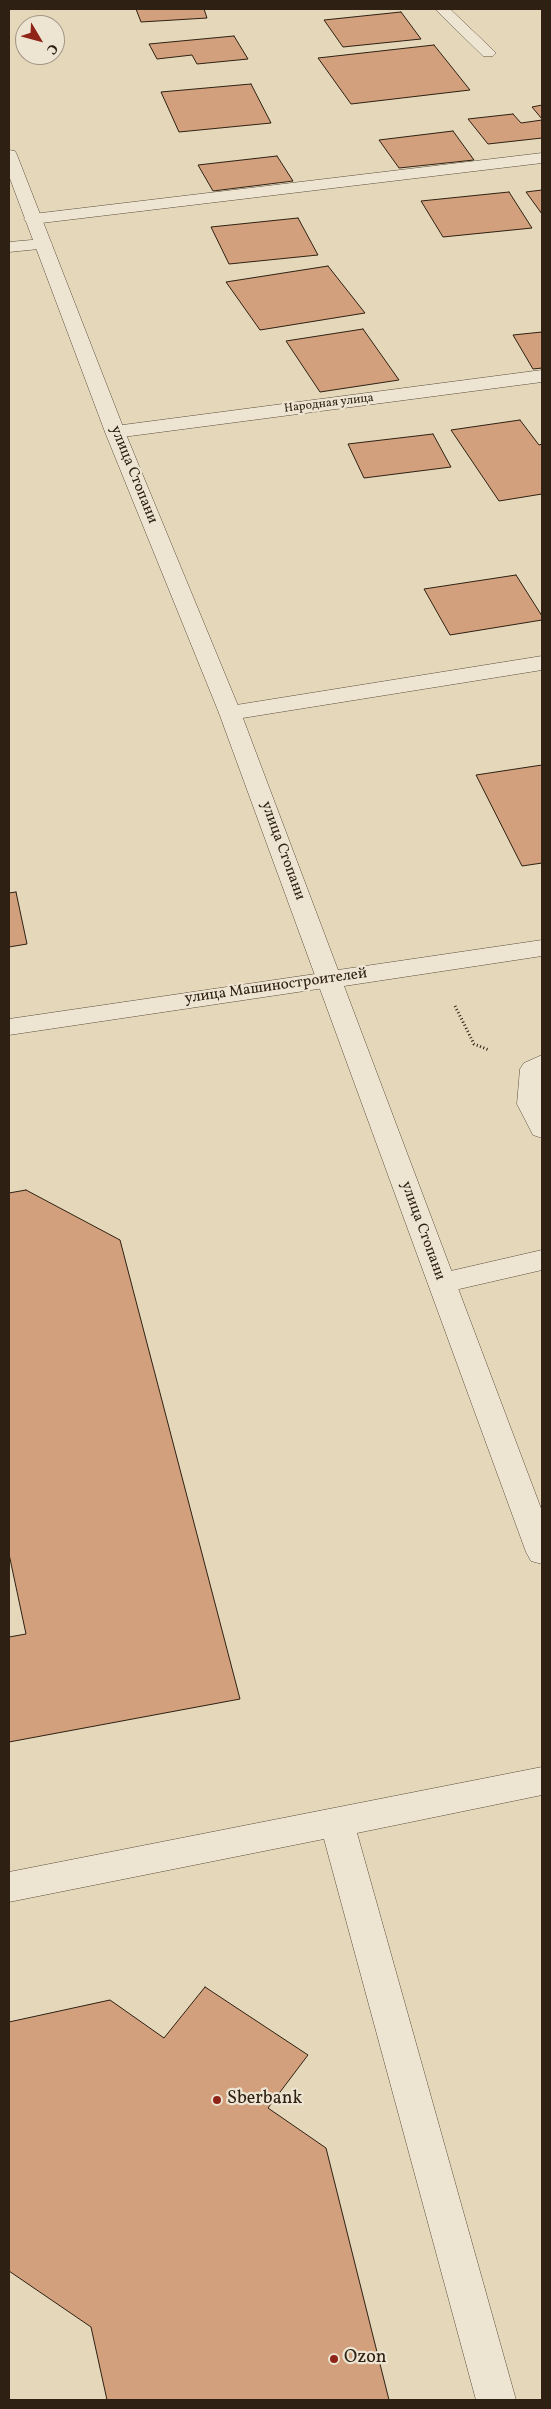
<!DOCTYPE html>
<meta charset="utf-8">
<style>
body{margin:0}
#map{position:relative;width:551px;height:2409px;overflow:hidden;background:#e4d7ba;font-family:Vollkorn,serif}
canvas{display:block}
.frame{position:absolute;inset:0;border:10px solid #2e2012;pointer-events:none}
.north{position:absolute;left:15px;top:15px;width:50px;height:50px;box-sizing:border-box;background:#ede5d2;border:1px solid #a19685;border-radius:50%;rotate:127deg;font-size:14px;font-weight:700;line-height:20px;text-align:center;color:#2e2012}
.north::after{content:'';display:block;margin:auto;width:18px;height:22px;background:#8f2418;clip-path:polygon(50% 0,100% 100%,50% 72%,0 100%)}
</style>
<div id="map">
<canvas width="551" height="2409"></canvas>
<div class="frame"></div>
<div class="north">С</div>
</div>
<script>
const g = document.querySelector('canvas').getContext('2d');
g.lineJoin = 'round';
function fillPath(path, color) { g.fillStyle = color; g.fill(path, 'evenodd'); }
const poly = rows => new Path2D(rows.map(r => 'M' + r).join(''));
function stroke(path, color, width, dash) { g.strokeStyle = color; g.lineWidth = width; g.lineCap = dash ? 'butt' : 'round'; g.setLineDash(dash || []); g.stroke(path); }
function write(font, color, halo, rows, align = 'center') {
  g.font = font + ' Vollkorn,serif'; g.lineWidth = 4.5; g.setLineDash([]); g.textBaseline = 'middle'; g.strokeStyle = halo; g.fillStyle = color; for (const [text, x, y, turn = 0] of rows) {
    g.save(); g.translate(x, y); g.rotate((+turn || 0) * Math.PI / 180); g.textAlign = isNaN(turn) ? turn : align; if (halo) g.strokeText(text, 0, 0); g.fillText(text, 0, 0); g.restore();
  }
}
const building = poly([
 [136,9,204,9,207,18,141,22,136,9],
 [401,12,421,39,343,47,324,20,401,12],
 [234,36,248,59,197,64,192,55,157,59,149,44,234,36],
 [434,45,470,90,351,104,318,58,434,45],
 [251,84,271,123,179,132,161,92,251,84],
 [542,105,542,119,532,107,542,105],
 [513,114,521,123,542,120,542,138,488,144,468,119,513,114],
 [453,131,474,160,399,168,379,140,453,131],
 [277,156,293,181,213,191,198,165,277,156],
 [542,190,542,214,526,192,542,190],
 [509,192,532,228,443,237,421,201,509,192],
 [298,218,318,255,229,264,211,227,298,218],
 [328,266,365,313,260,330,226,282,328,266],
 [363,329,399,380,320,392,286,341,363,329],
 [542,332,542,368,533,369,513,335,542,332],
 [520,420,539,445,542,444,542,494,499,501,451,430,520,420],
 [433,434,451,467,364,478,348,444,433,434],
 [516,575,542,616,542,620,450,635,424,589,516,575],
 [542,765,542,863,522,866,476,775,542,765],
 [16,892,27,944,9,947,9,893,16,892],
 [26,1190,120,1240,240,1699,9,1742,9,1637,26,1634,9,1554,9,1193,26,1190],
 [205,1987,308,2055,268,2108,326,2148,389,2400,107,2400,91,2327,9,2271,9,2022,110,2000,164,2038,205,1987]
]);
const path = poly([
 [455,1006,474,1044,489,1050]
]);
const service = poly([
 [435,9,450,9,493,50,496,53,493,56,483,56,435,9],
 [542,1055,542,1138,533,1135,517,1104,520,1069,524,1063,542,1055],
 [542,1250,542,1270,442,1293,432,1290,428,1283,432,1276,442,1273,542,1250],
 [542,1767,542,1795,357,1833,516,2400,476,2400,324,1839,9,1902,9,1872,542,1767]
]);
const minor = poly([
 [542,153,542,163,33,224,27,223,24,219,27,215,33,214,542,153],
 [43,239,49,240,52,244,49,248,9,252,9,242,43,239],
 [542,370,542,382,115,438,108,436,105,432,108,428,115,426,542,370],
 [542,656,542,670,230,720,222,718,219,713,222,708,230,706,542,656],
 [329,972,338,974,342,980,338,986,9,1035,9,1019,329,972]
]);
const tertiary = poly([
 [9,150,15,151,17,155,125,432,241,713,338,970,542,940,542,956,344,986,542,1511,542,1564,531,1561,526,1552,219,713,105,432,9,176,9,150]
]);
const markers = [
 [217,2100,5,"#8f2418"],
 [334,2359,5,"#8f2418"]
];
const farStreetnames = [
 ["Народная улица",329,404,-7]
];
const streetNames = [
 ["улица Стопани",133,475,68],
 ["улица Стопани",282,851,70],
 ["улица Машиностроителей",276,987,-8],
 ["улица Стопани",422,1231,70]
];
const nearPoinames = [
 ["Sberbank",227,2100],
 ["Ozon",344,2359]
];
fillPath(building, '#d2a07d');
stroke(building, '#2e2012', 1);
stroke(service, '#5c4e3c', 1);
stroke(minor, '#5c4e3c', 1);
stroke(tertiary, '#5c4e3c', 1);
stroke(path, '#2e2012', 3, [1, 2.5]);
fillPath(service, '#ede5d2');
fillPath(minor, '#ede5d2');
fillPath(tertiary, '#ede5d2');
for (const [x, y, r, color] of markers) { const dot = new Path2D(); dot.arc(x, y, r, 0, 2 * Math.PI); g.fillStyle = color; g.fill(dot); stroke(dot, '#ede5d2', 2); }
write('12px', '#2e2012', '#ede5d2', farStreetnames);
write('15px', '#2e2012', '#ede5d2', streetNames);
write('18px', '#2e2012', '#ede5d2', nearPoinames, 'left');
</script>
